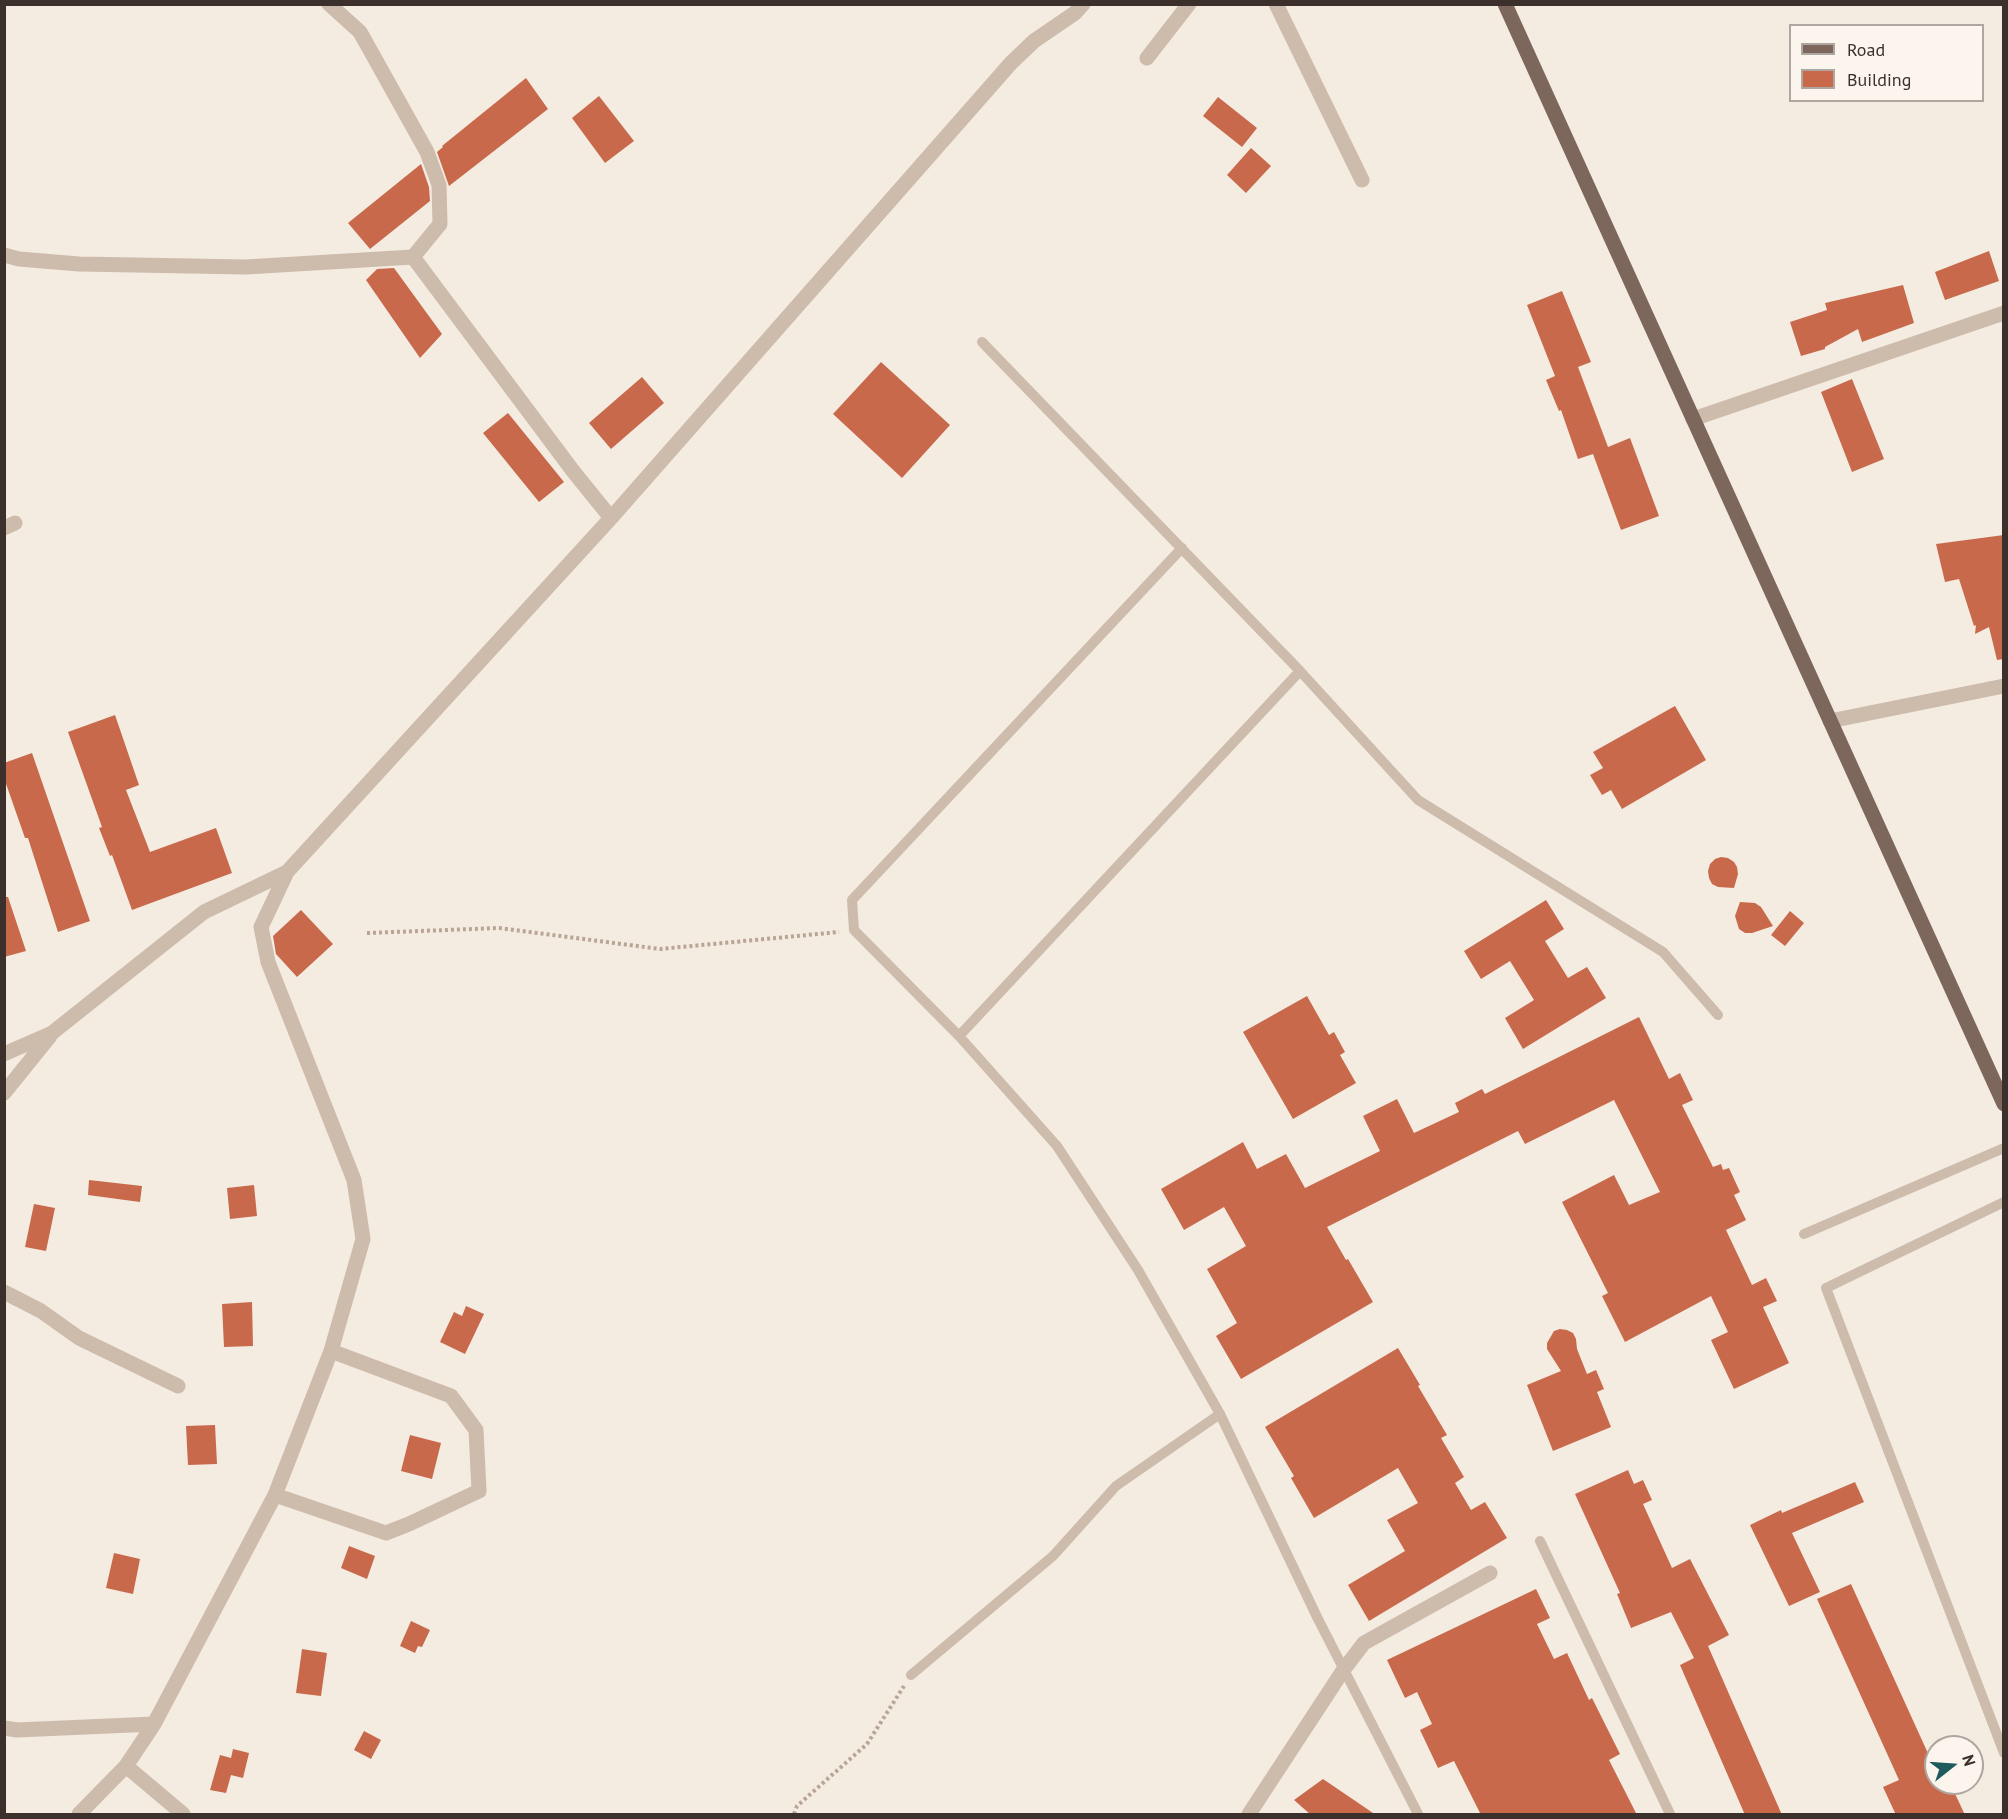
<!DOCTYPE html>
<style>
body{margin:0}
#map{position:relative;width:2008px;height:1819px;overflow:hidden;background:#f4ebe1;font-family:"PT Sans",sans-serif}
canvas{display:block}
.frame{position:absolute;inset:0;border:6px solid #3b302b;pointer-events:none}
.legend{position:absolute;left:1789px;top:24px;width:195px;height:78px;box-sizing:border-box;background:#fbf5ee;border:2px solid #aea6a0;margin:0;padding:8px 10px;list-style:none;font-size:18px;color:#3b302b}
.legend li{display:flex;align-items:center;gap:12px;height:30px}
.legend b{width:30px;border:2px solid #aea6a0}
.north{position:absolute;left:1924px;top:1735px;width:60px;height:60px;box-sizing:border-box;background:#fbf5ee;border:2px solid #aea6a0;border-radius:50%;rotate:73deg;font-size:16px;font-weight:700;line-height:24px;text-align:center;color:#3b302b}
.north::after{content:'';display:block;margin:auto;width:21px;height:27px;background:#1f5a5e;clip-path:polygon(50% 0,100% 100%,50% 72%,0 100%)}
</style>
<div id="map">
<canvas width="2008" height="1819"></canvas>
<div class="frame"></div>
<ul class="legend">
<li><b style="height:8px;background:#7d675c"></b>Road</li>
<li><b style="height:16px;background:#c8694b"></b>Building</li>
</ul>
<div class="north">N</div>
</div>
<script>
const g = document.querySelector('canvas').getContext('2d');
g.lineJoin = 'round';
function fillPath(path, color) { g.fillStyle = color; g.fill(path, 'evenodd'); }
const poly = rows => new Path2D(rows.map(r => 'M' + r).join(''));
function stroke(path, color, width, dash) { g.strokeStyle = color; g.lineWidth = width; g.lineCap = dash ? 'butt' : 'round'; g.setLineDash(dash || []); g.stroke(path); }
const building = poly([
 [526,78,548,109,449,186,437,152,443,147,442,146],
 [599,96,634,141,605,163,572,118],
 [1218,97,1257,128,1242,147,1203,116],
 [1251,148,1271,166,1246,193,1227,175],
 [421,164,429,187,430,201,370,249,348,223],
 [1989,251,1999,281,1945,300,1935,272],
 [394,268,442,334,420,358,366,280,377,269],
 [1903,285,1914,323,1862,342,1858,329,1825,347,1825,349,1801,356,1790,322,1827,310,1825,303],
 [1562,291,1591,362,1578,367,1608,447,1630,438,1659,516,1621,530,1593,454,1578,459,1561,410,1559,411,1546,380,1555,376,1527,305],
 [881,362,950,425,902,478,833,414],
 [642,377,664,403,611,449,589,423],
 [1852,379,1884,459,1852,472,1821,392],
 [508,413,564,482,539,502,483,433],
 [2004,535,2004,659,1997,660,1989,627,1975,634,1976,625,1974,626,1959,579,1945,582,1936,544],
 [1675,706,1706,760,1622,809,1611,790,1602,795,1590,775,1603,768,1593,752],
 [115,715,139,785,126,790,150,852,216,828,232,873,132,910,112,855,110,856,99,828,102,827,68,732],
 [32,753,90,921,58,932,28,838,25,838,4,778,4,763],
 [1721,857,1728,858,1734,862,1737,867,1738,874,1734,888,1718,887,1712,884,1709,878,1708,871,1710,864,1715,859],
 [4,897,8,897,26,951,4,957],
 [1546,900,1564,929,1545,941,1568,978,1587,967,1606,998,1523,1049,1505,1018,1534,1000,1510,961,1481,979,1464,951],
 [1740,902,1755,903,1761,907,1773,926,1752,933,1745,933,1739,929,1735,916],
 [301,910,333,944,297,977,276,954,273,936],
 [1790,911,1804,923,1785,946,1771,935],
 [1307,996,1329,1035,1334,1032,1345,1052,1340,1055,1356,1083,1293,1119,1243,1032],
 [1639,1017,1669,1079,1680,1073,1693,1100,1682,1105,1713,1167,1721,1164,1723,1170,1729,1168,1740,1192,1734,1195,1746,1220,1726,1230,1752,1285,1766,1278,1777,1301,1763,1307,1789,1363,1734,1389,1711,1340,1728,1332,1711,1296,1625,1342,1602,1296,1608,1293,1562,1202,1614,1175,1629,1205,1660,1192,1614,1100,1525,1144,1518,1131,1327,1227,1346,1260,1348,1259,1373,1302,1241,1379,1216,1336,1237,1323,1207,1269,1246,1246,1224,1207,1184,1230,1161,1189,1243,1142,1257,1169,1286,1154,1305,1188,1380,1151,1363,1116,1397,1099,1414,1133,1459,1112,1455,1103,1482,1089,1485,1094],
 [89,1180,142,1186,140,1202,88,1195],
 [254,1185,257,1216,230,1219,227,1188],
 [34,1204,55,1208,46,1251,25,1247],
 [252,1302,253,1346,224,1347,222,1304],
 [466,1306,484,1314,465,1354,440,1342,454,1312,462,1316],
 [1560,1329,1567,1330,1573,1333,1576,1339,1577,1349,1587,1374,1596,1370,1604,1389,1597,1392,1611,1427,1553,1451,1527,1385,1561,1371,1547,1349,1547,1343,1554,1331],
 [1398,1348,1420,1385,1418,1386,1447,1435,1441,1438,1464,1477,1455,1483,1471,1510,1485,1502,1507,1538,1369,1621,1348,1585,1405,1551,1387,1520,1418,1503,1398,1468,1314,1518,1291,1478,1294,1476,1265,1427],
 [215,1425,217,1464,188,1465,186,1426],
 [410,1435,441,1443,432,1479,401,1471],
 [1628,1470,1634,1484,1643,1480,1652,1500,1643,1504,1672,1568,1690,1559,1729,1635,1708,1646,1782,1815,1745,1815,1680,1665,1694,1658,1671,1612,1631,1628,1617,1594,1620,1593,1575,1494],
 [1855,1482,1864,1502,1792,1533,1820,1592,1789,1606,1750,1525,1781,1510,1782,1513],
 [349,1546,375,1556,367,1579,341,1568],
 [114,1553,140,1559,133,1594,106,1588],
 [1851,1584,1936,1771,1936,1783,1950,1783,1965,1815,1896,1815,1883,1787,1899,1780,1817,1599],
 [1536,1589,1550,1618,1537,1624,1554,1659,1567,1653,1589,1700,1592,1698,1620,1754,1609,1760,1637,1815,1481,1815,1454,1761,1438,1768,1420,1730,1432,1724,1417,1692,1405,1698,1387,1660],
 [411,1621,430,1630,422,1647,418,1646,415,1653,400,1646],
 [302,1649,327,1653,321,1696,296,1693],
 [364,1731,381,1740,371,1759,354,1750],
 [233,1749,249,1753,243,1778,231,1775,226,1793,210,1790,220,1755,231,1758],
 [1323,1779,1376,1815,1311,1815,1294,1800]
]);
const path = poly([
 [367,933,499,928,660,949,839,932],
 [794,1814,797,1806,867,1744,904,1686]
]);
const lane = poly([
 [982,342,1300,671,1418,800,1663,952,1718,1015],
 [1182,548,852,900,854,930,959,1036,1057,1146,1138,1270,1220,1414,1318,1619,1418,1814],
 [959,1036,1300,671],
 [2004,1202,1826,1288,2004,1753],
 [1804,1234,2004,1148],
 [1540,1541,1670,1814],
 [911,1675,1053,1556,1116,1486,1220,1414]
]);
const street = poly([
 [1276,4,1362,180],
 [1147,58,1189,4],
 [4,255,19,259,79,264,246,267,413,257,440,224,439,185,427,152,360,32,329,4],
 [413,257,573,471,611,518],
 [1693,419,2004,313],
 [4,528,15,523],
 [1830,721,2004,686],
 [4,1054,52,1033,204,912,287,872,611,518,1011,63,1034,41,1075,13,1083,4],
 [4,1093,50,1036],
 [4,1292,41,1311,79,1338,178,1386],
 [275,1495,386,1533,409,1524,479,1491,476,1430,451,1396,331,1351],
 [4,1728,17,1730,154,1724],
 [126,1766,183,1814],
 [79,1814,126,1766,154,1724,275,1495,331,1351,363,1239,354,1180,268,962,261,927,287,872],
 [1249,1814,1344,1669,1364,1643,1490,1573]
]);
const primary = poly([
 [1505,4,2004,1104]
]);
fillPath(building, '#c8694b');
stroke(path, '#b9a596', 4, [3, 3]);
stroke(lane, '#cdbbac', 10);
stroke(street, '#cdbbac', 15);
stroke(primary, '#7d675c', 15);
</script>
